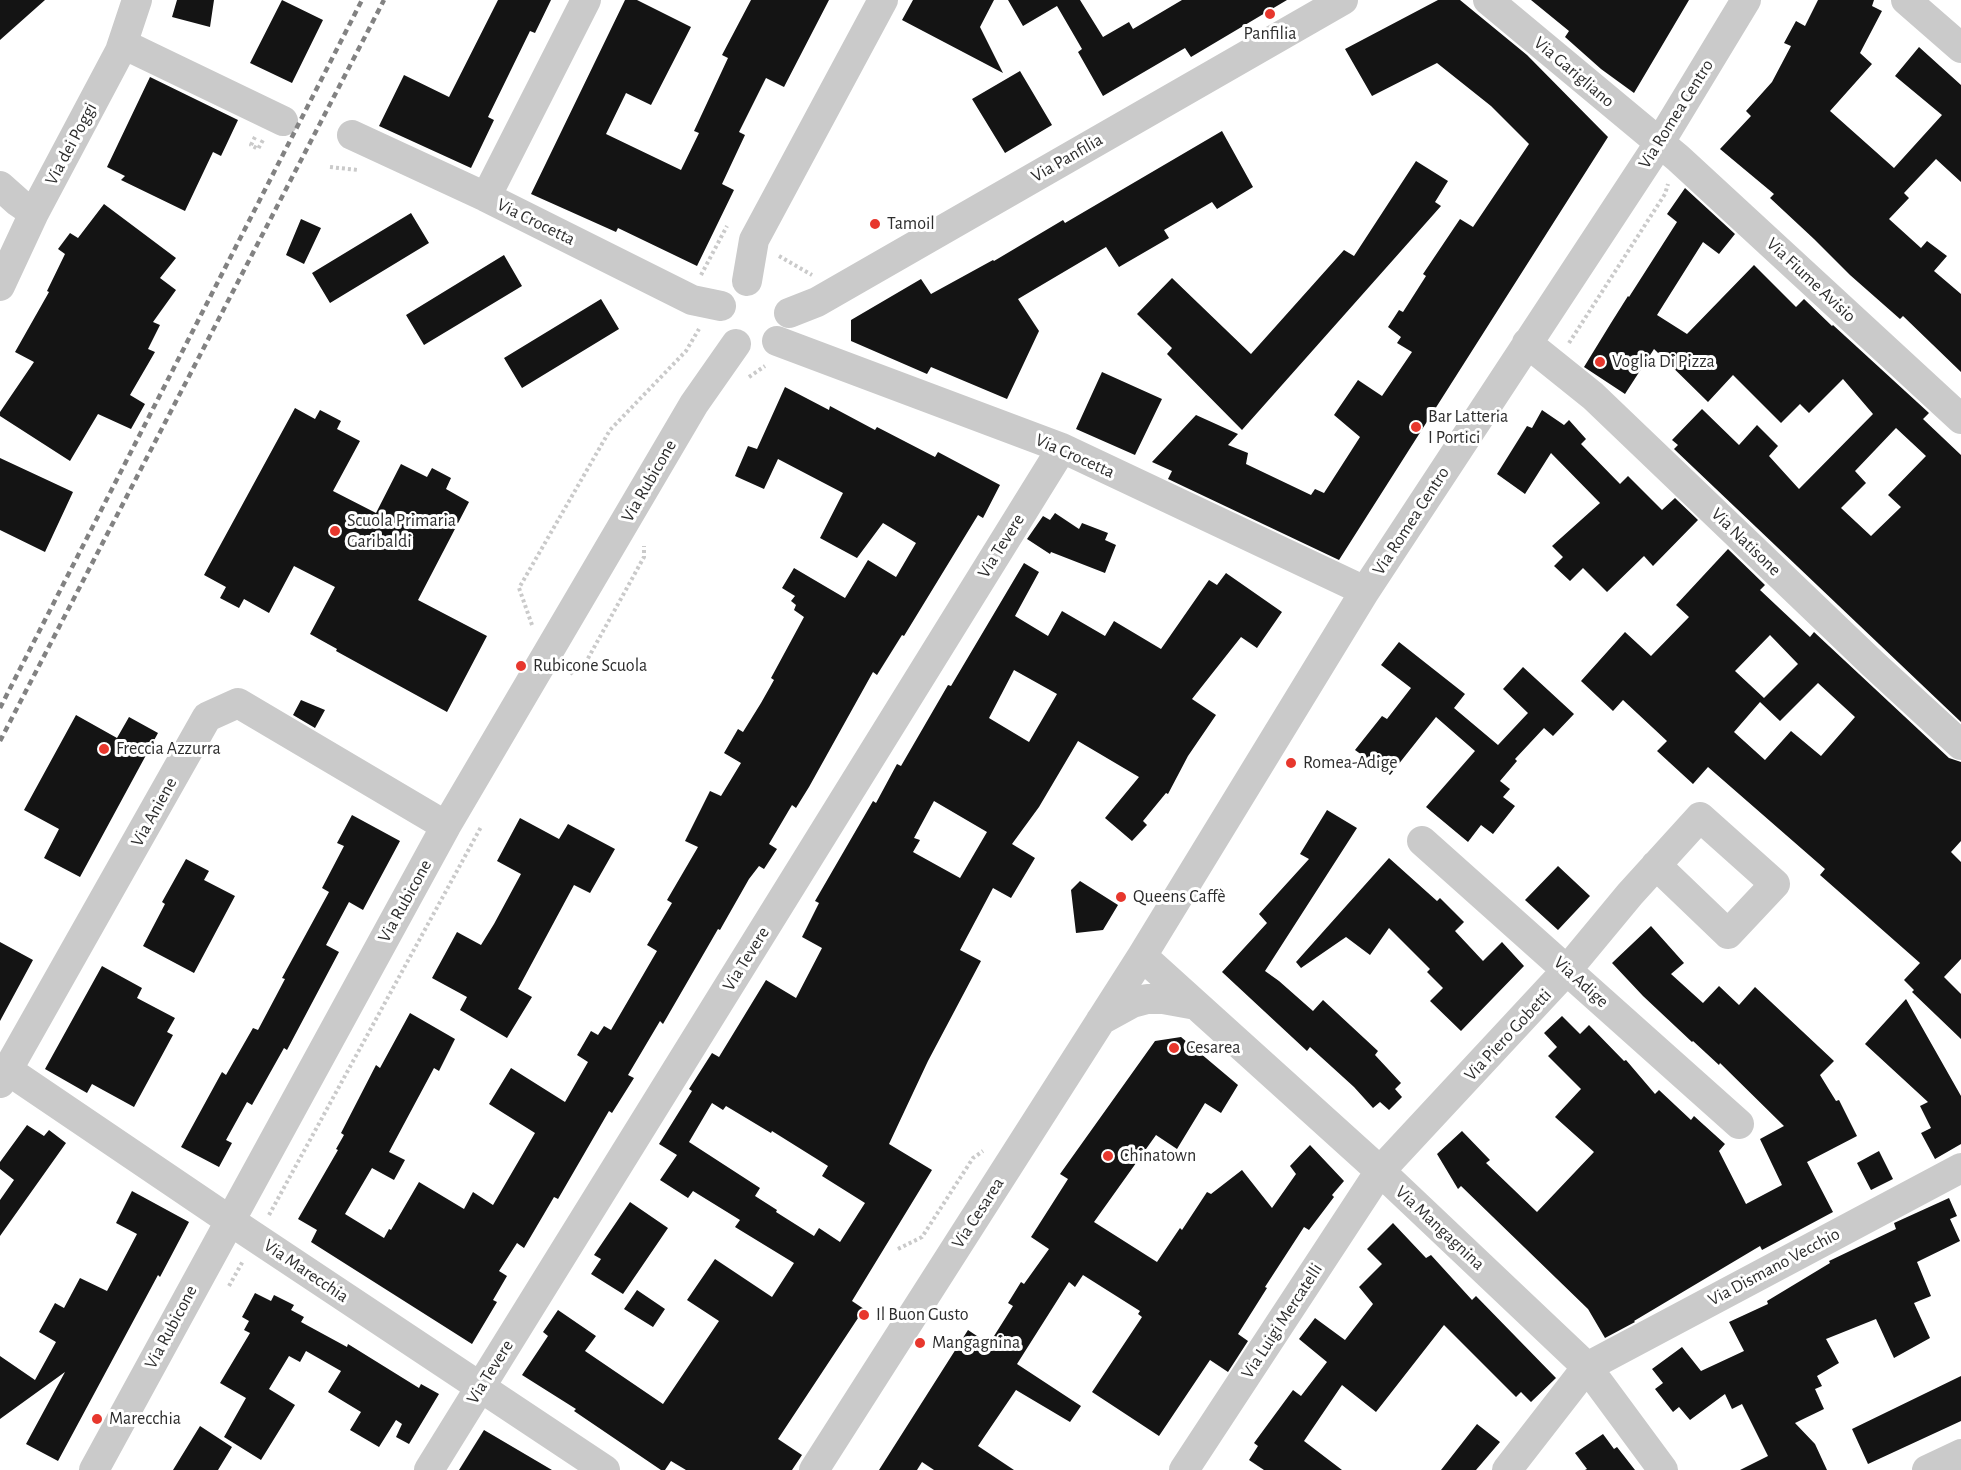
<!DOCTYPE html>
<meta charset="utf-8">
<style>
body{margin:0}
canvas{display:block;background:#fff}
</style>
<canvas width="1961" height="1470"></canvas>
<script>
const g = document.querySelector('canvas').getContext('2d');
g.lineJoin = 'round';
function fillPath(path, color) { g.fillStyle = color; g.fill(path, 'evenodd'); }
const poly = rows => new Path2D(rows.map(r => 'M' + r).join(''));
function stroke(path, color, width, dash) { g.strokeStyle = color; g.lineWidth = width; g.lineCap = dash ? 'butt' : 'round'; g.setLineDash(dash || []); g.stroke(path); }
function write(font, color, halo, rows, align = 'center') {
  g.font = font + ' "Alegreya Sans",sans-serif'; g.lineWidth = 6; g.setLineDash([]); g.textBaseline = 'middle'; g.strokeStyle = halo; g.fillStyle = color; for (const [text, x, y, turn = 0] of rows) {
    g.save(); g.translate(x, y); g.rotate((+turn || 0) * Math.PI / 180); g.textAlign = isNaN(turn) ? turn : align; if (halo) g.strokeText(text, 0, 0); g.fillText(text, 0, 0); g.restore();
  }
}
const building = poly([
 [0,0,45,0,0,40],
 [177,0,214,0,210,27,172,17],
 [282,0,323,20,292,83,250,63],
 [498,0,551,0,535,33,530,31,488,117,494,120,471,168,379,126,404,75,449,97],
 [625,0,637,0,691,27,651,105,626,93,606,134,681,170,699,133,694,131,728,58,722,55,751,0,829,0,784,87,766,78,739,132,745,135,722,184,734,190,697,266,618,228,616,232,531,194],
 [913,0,994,0,980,27,1003,73,902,20],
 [1008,0,1080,0,1103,37,1129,22,1133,29,1182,0,1287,0,1191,57,1185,48,1103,96,1078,52,1082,49,1057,6,1023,26],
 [1438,0,1460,0,1527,55,1608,137,1339,560,1168,479,1172,471,1152,462,1196,415,1238,434,1228,445,1248,453,1246,464,1311,495,1315,489,1324,493,1360,437,1334,415,1358,380,1382,396,1412,352,1397,343,1401,337,1388,327,1399,310,1403,312,1426,276,1423,274,1460,219,1473,227,1529,144,1491,106,1437,63,1372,96,1345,49],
 [1531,0,1689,0,1634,93,1601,69,1565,37,1569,31],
 [1818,0,1874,0,1872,6,1882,11,1860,53,1872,64,1830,111,1894,168,1942,115,1895,76,1919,47,1961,85,1961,182,1936,159,1904,193,1909,198,1889,219,1921,248,1927,241,1947,256,1934,271,1961,294,1961,372,1903,316,1900,319,1850,275,1814,239,1770,198,1774,194,1720,149,1751,116,1746,111,1772,82,1791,46,1784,43,1796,21,1805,26],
 [1020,71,1052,125,1005,153,972,99],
 [150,77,238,120,221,156,213,152,185,211,121,180,125,176,107,167],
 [1222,131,1253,187,1217,209,1212,202,1164,230,1169,238,1119,267,1106,247,1018,299,1039,331,1007,399,931,367,927,374,851,341,851,320,921,279,931,294,993,260,994,261,1063,220,1065,223],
 [1416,161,1448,181,1435,202,1441,206,1242,430,1167,354,1172,348,1137,314,1172,278,1251,354,1344,250,1354,256],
 [1685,188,1735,234,1719,254,1703,242,1657,315,1687,334,1754,265,1796,307,1804,299,1832,326,1833,325,1929,413,1923,419,1961,455,1961,722,1674,449,1678,445,1672,440,1702,409,1739,445,1757,425,1778,446,1769,456,1799,489,1873,414,1843,379,1809,413,1800,404,1781,423,1733,375,1708,402,1654,349,1625,394,1584,367,1611,323,1628,296,1629,297,1677,222,1667,214],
 [1896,428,1926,456,1888,495,1901,507,1871,536,1841,508,1866,483,1855,471],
 [104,204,176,258,160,278,176,290,153,322,160,325,148,349,155,352,130,395,145,404,131,429,98,414,70,461,0,416,0,412,34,362,15,352,49,292,47,291,65,254,58,249,70,233,78,238],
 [411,213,429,243,330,303,312,273],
 [301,219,321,228,304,264,286,255],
 [504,255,522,286,424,345,406,315],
 [601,299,619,329,522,388,504,358],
 [1102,372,1162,399,1135,455,1076,429],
 [785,387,829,410,830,406,875,430,877,427,935,457,938,452,1000,485,983,518,978,515,904,636,902,635,877,675,873,672,809,787,796,808,792,805,769,844,777,849,764,869,759,866,749,879,720,930,718,929,663,1024,660,1021,628,1075,634,1078,612,1113,609,1111,558,1199,554,1197,524,1248,517,1243,499,1271,507,1276,493,1300,497,1302,472,1344,311,1242,317,1230,298,1219,338,1150,336,1149,344,1135,341,1133,376,1065,380,1068,410,1013,455,1039,439,1071,434,1068,389,1152,405,1160,394,1180,372,1168,345,1214,384,1238,389,1229,391,1230,419,1182,464,1209,473,1192,493,1205,535,1133,489,1104,511,1068,565,1102,588,1062,577,1055,591,1031,598,1035,604,1026,611,1030,657,951,647,945,672,903,667,900,698,847,685,841,710,791,721,796,741,763,724,753,738,729,743,732,761,703,774,680,771,678,804,617,794,610,796,605,791,601,795,596,782,588,794,568,845,598,868,560,896,577,916,543,883,523,857,558,820,538,843,493,778,459,764,489,735,476,748,446,757,449],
 [295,408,315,419,320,410,341,421,337,429,360,441,333,491,376,513,401,464,427,477,432,468,451,478,446,489,469,502,418,600,487,636,447,712,336,651,337,649,310,634,335,587,294,566,269,613,244,599,239,608,220,598,226,587,204,575],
 [1542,410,1564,425,1569,420,1586,439,1581,444,1620,484,1628,476,1662,510,1675,498,1698,520,1653,566,1644,556,1607,592,1583,568,1570,581,1554,566,1563,557,1552,546,1600,503,1551,453,1525,494,1497,474,1527,426,1532,428],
 [0,458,73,492,45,552,0,530],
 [1055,513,1079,529,1082,523,1108,533,1105,540,1116,545,1105,573,1051,552,1050,554,1027,539,1043,516,1050,520],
 [1728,549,1765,585,1760,590,1810,637,1814,632,1949,758,1961,762,1961,841,1951,852,1961,862,1961,959,1944,977,1961,994,1961,1039,1912,992,1914,990,1904,980,1920,963,1820,875,1825,869,1708,767,1693,784,1657,751,1667,741,1623,700,1613,711,1581,681,1625,632,1651,656,1689,617,1676,605],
 [1770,635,1798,664,1760,702,1764,698,1735,671],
 [1818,683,1855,717,1821,756,1791,731,1765,760,1734,732,1760,702,1780,721],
 [1024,563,1039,572,1015,616,1048,636,1062,611,1105,636,1114,621,1161,649,1209,580,1217,585,1226,573,1282,612,1257,648,1241,637,1192,699,1216,715,1188,756,1168,794,1166,793,1143,821,1147,825,1132,841,1105,818,1139,777,1078,741,1039,807,1012,844,1035,858,1011,898,993,888,960,950,981,961,928,1061,889,1144,932,1170,852,1301,864,1309,778,1439,802,1455,792,1470,686,1470,671,1461,665,1470,661,1470,574,1411,576,1409,522,1375,548,1336,543,1332,558,1310,596,1336,585,1351,663,1404,719,1321,687,1300,715,1259,772,1297,794,1263,735,1227,740,1220,693,1191,688,1198,660,1180,677,1155,659,1144,692,1091,689,1089,712,1053,719,1057,766,980,796,998,822,948,802,937,819,903,815,901,873,801,876,803,897,764,901,766,948,685,951,686],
 [1014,670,1057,694,1029,742,989,718],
 [934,801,987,832,960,878,913,852,920,840,914,838],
 [712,1103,723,1110,726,1106,771,1133,772,1131,828,1166,822,1176,865,1203,840,1242,819,1228,814,1236,776,1212,777,1210,755,1196,760,1188,689,1142],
 [1399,642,1465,694,1454,708,1498,745,1528,713,1503,689,1523,667,1574,714,1553,736,1544,728,1515,759,1517,761,1500,781,1510,789,1503,797,1515,806,1493,834,1481,825,1468,842,1426,807,1475,751,1436,717,1390,775,1355,750,1382,716,1387,719,1411,688,1381,665],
 [301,700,325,710,315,728,293,715],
 [76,715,117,738,129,717,158,733,80,877,44,858,59,829,24,810],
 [1327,810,1357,828,1265,971,1279,981,1313,1011,1323,1000,1378,1051,1375,1055,1401,1083,1395,1089,1402,1097,1389,1110,1380,1102,1373,1108,1354,1087,1310,1047,1307,1051,1222,972,1267,923,1259,914,1309,859,1300,854],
 [352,815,400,841,363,910,349,902,326,945,339,952,287,1050,284,1048,252,1105,247,1102,226,1140,232,1143,219,1167,181,1147,222,1072,226,1075,253,1028,258,1030,285,979,282,978,329,892,322,888,344,846,337,843],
 [520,818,559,839,568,824,615,849,590,893,574,885,518,989,532,997,507,1038,460,1010,467,997,432,978,457,932,481,945,494,924,521,874,497,861],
 [1389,858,1437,901,1440,898,1464,922,1455,931,1483,961,1502,942,1524,966,1461,1031,1430,1001,1443,988,1427,972,1430,969,1389,928,1370,955,1346,937,1301,968,1296,962],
 [186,859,209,871,204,880,235,896,194,973,143,946,165,904,162,902],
 [1558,866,1590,896,1558,930,1525,900],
 [1080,881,1118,905,1103,930,1076,933,1071,890],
 [1651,926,1684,963,1671,974,1703,1003,1719,986,1739,1005,1755,987,1834,1061,1820,1075,1836,1101,1839,1100,1857,1136,1807,1162,1833,1212,1762,1250,1760,1246,1634,1321,1635,1322,1605,1338,1588,1309,1461,1186,1458,1189,1437,1154,1462,1131,1490,1160,1486,1163,1537,1212,1594,1152,1555,1117,1581,1089,1548,1056,1557,1047,1544,1033,1562,1016,1580,1034,1589,1025,1624,1061,1626,1060,1655,1094,1659,1090,1691,1120,1694,1116,1725,1144,1719,1151,1746,1204,1782,1185,1760,1139,1784,1126,1720,1063,1719,1065,1693,1041,1692,1042,1643,996,1612,963],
 [0,942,33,960,0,1021],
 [102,966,142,988,137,998,175,1018,167,1032,173,1035,134,1107,92,1084,87,1093,45,1069],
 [1906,999,1961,1096,1961,1144,1935,1159,1921,1133,1931,1128,1920,1106,1928,1102,1865,1044],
 [1181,1037,1238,1085,1221,1113,1205,1103,1177,1149,1156,1135,1094,1222,1157,1262,1180,1228,1182,1230,1207,1192,1211,1194,1242,1170,1272,1208,1296,1174,1290,1166,1310,1145,1344,1181,1332,1195,1334,1197,1309,1230,1304,1227,1265,1287,1267,1288,1238,1334,1248,1341,1228,1372,1210,1360,1159,1436,1092,1392,1142,1317,1138,1314,1140,1311,1083,1275,1075,1287,1069,1282,1017,1364,1081,1406,1070,1422,1016,1390,978,1446,1014,1470,934,1470,922,1462,917,1470,879,1470,968,1330,989,1344,1013,1306,1008,1303,1021,1282,1024,1284,1049,1249,1031,1237,1068,1179,1060,1174,1155,1041],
 [27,1125,44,1136,49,1130,66,1143,0,1236,0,1200,14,1180,0,1169,0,1162],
 [1879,1151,1893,1179,1871,1190,1857,1163],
 [132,1191,189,1222,160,1277,158,1275,58,1461,26,1444,65,1372,0,1419,0,1356,35,1380,56,1342,39,1332,55,1303,64,1308,80,1278,107,1291,137,1234,116,1223],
 [1949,1198,1957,1216,1950,1219,1960,1241,1917,1262,1931,1296,1914,1303,1930,1338,1894,1358,1876,1319,1826,1339,1839,1363,1817,1376,1822,1386,1815,1389,1824,1409,1795,1423,1815,1444,1827,1470,1740,1470,1768,1456,1742,1404,1732,1409,1725,1394,1690,1420,1679,1407,1673,1412,1655,1389,1663,1383,1652,1369,1682,1347,1701,1371,1744,1351,1729,1322,1768,1304,1767,1301,1830,1263,1829,1261,1896,1229,1894,1223],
 [630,1202,668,1228,623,1294,591,1274,601,1259,594,1255],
 [1393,1223,1426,1258,1431,1255,1472,1300,1476,1296,1556,1378,1531,1402,1521,1392,1516,1397,1444,1325,1376,1412,1342,1385,1304,1441,1342,1470,1264,1470,1249,1460,1258,1446,1254,1443,1293,1390,1301,1396,1327,1362,1299,1339,1315,1318,1345,1340,1373,1304,1359,1287,1382,1264,1367,1249],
 [637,1290,665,1309,653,1327,624,1309],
 [255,1293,271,1301,274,1295,294,1305,291,1310,304,1317,301,1322,347,1347,348,1344,419,1388,421,1384,439,1394,409,1444,396,1437,402,1424,396,1420,379,1447,350,1430,361,1412,328,1392,341,1371,306,1351,300,1362,289,1356,269,1389,295,1405,261,1460,224,1437,246,1398,220,1383,250,1333,244,1330,249,1321,242,1317],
 [1961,1376,1961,1421,1868,1464,1852,1429],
 [1477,1424,1500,1442,1476,1470,1441,1470],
 [200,1426,232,1447,218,1470,173,1470],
 [484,1430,552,1470,459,1470],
 [1603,1434,1614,1449,1617,1447,1635,1470,1585,1470,1587,1469,1575,1453]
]);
const path = poly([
 [255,137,251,145,258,149,263,140],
 [330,167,358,170],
 [779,256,812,275],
 [701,275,727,226],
 [1569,343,1665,194,1668,184],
 [749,377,765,366],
 [532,625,519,588,610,430,686,351,699,329],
 [570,674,586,662,644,557,644,546],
 [269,1215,481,827],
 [898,1249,922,1237,973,1158,983,1151],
 [229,1286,243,1261]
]);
const minor = poly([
 [1488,0,1678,158,1961,419],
 [1906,0,1961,48],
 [123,44,283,121],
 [352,135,486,197,692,300,721,306],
 [0,186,18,202,34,213],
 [486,197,586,0],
 [747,281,754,240,883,0],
 [0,286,34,213,120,51,137,0],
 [789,313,817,302,1343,0],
 [777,341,1062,448,1365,591],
 [1527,343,1593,396,1872,663,1961,745],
 [1422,841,1739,1124],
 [1142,956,1380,1171,1587,1367,1663,1470],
 [1101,1020,1132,1003,1147,999,1163,999,1196,1005],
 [9,1071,229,1220,605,1470],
 [0,1083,207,717,238,703,446,826],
 [94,1470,446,826,694,404,736,344],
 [429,1470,1062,448],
 [814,1470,1142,956,1365,591,1660,142,1746,0],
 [1184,1470,1380,1171,1567,970,1630,894,1700,817,1775,884,1728,934,1656,865],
 [1507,1470,1587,1367,1961,1168],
 [1927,1470,1961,1454]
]);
const rail = poly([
 [0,708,362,0],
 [0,741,384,0]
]);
const markers = [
 [1270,14,6,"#e7372d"],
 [875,224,6,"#e7372d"],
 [1600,362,6,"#e7372d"],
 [1416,427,6,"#e7372d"],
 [335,531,6,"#e7372d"],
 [521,666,6,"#e7372d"],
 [104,749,6,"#e7372d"],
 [1291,763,6,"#e7372d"],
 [1121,897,6,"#e7372d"],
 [1174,1048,6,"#e7372d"],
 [1108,1156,6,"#e7372d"],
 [864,1315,6,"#e7372d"],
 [920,1343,6,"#e7372d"],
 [97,1419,6,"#e7372d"]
];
const poiNames = [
 ["Panfilia",1270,34,"center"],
 ["Tamoil",887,224],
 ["Voglia Di Pizza",1612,362],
 ["Bar Latteria",1428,417],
 ["I Portici",1428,438],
 ["Scuola Primaria",347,521],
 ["Garibaldi",347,542],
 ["Rubicone Scuola",533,666],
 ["Freccia Azzurra",116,749],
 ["Romea-Adige",1303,763],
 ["Queens Caffè",1133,897],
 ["Cesarea",1186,1048],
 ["Chinatown",1120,1156],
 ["Il Buon Gusto",876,1315],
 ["Mangagnina",932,1343],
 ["Marecchia",109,1419]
];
const streetNames = [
 ["Via Garigliano",1574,72,40],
 ["Via Romea Centro",1676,114,-58],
 ["Via dei Poggi",71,144,-62],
 ["Via Panfilia",1067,158,-30],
 ["Via Crocetta",536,222,26],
 ["Via Fiume Avisio",1811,280,43],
 ["Via Crocetta",1075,456,24],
 ["Via Rubicone",649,481,-60],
 ["Via Romea Centro",1411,521,-57],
 ["Via Natisone",1746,542,44],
 ["Via Tevere",1001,546,-58],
 ["Via Aniene",154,812,-61],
 ["Via Rubicone",405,901,-61],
 ["Via Tevere",746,959,-58],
 ["Via Adige",1581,982,42],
 ["Via Piero Gobetti",1508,1035,-47],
 ["Via Cesarea",978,1213,-57],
 ["Via Mangagnina",1440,1228,43],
 ["Via Dismano Vecchio",1774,1267,-28],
 ["Via Marecchia",306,1271,34],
 ["Via Luigi Mercatelli",1282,1321,-57],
 ["Via Rubicone",171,1327,-62],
 ["Via Tevere",490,1372,-58]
];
fillPath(building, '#141414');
stroke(path, '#cacaca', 4, [3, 3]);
stroke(minor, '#cacaca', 30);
stroke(rail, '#828282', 4.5, [6, 4.5]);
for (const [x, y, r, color] of markers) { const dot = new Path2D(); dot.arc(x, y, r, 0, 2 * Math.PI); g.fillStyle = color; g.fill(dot); stroke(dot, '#fff', 2); }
write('18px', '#2d2d2d', '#fff', poiNames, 'left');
write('18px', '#2d2d2d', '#fff', streetNames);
</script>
